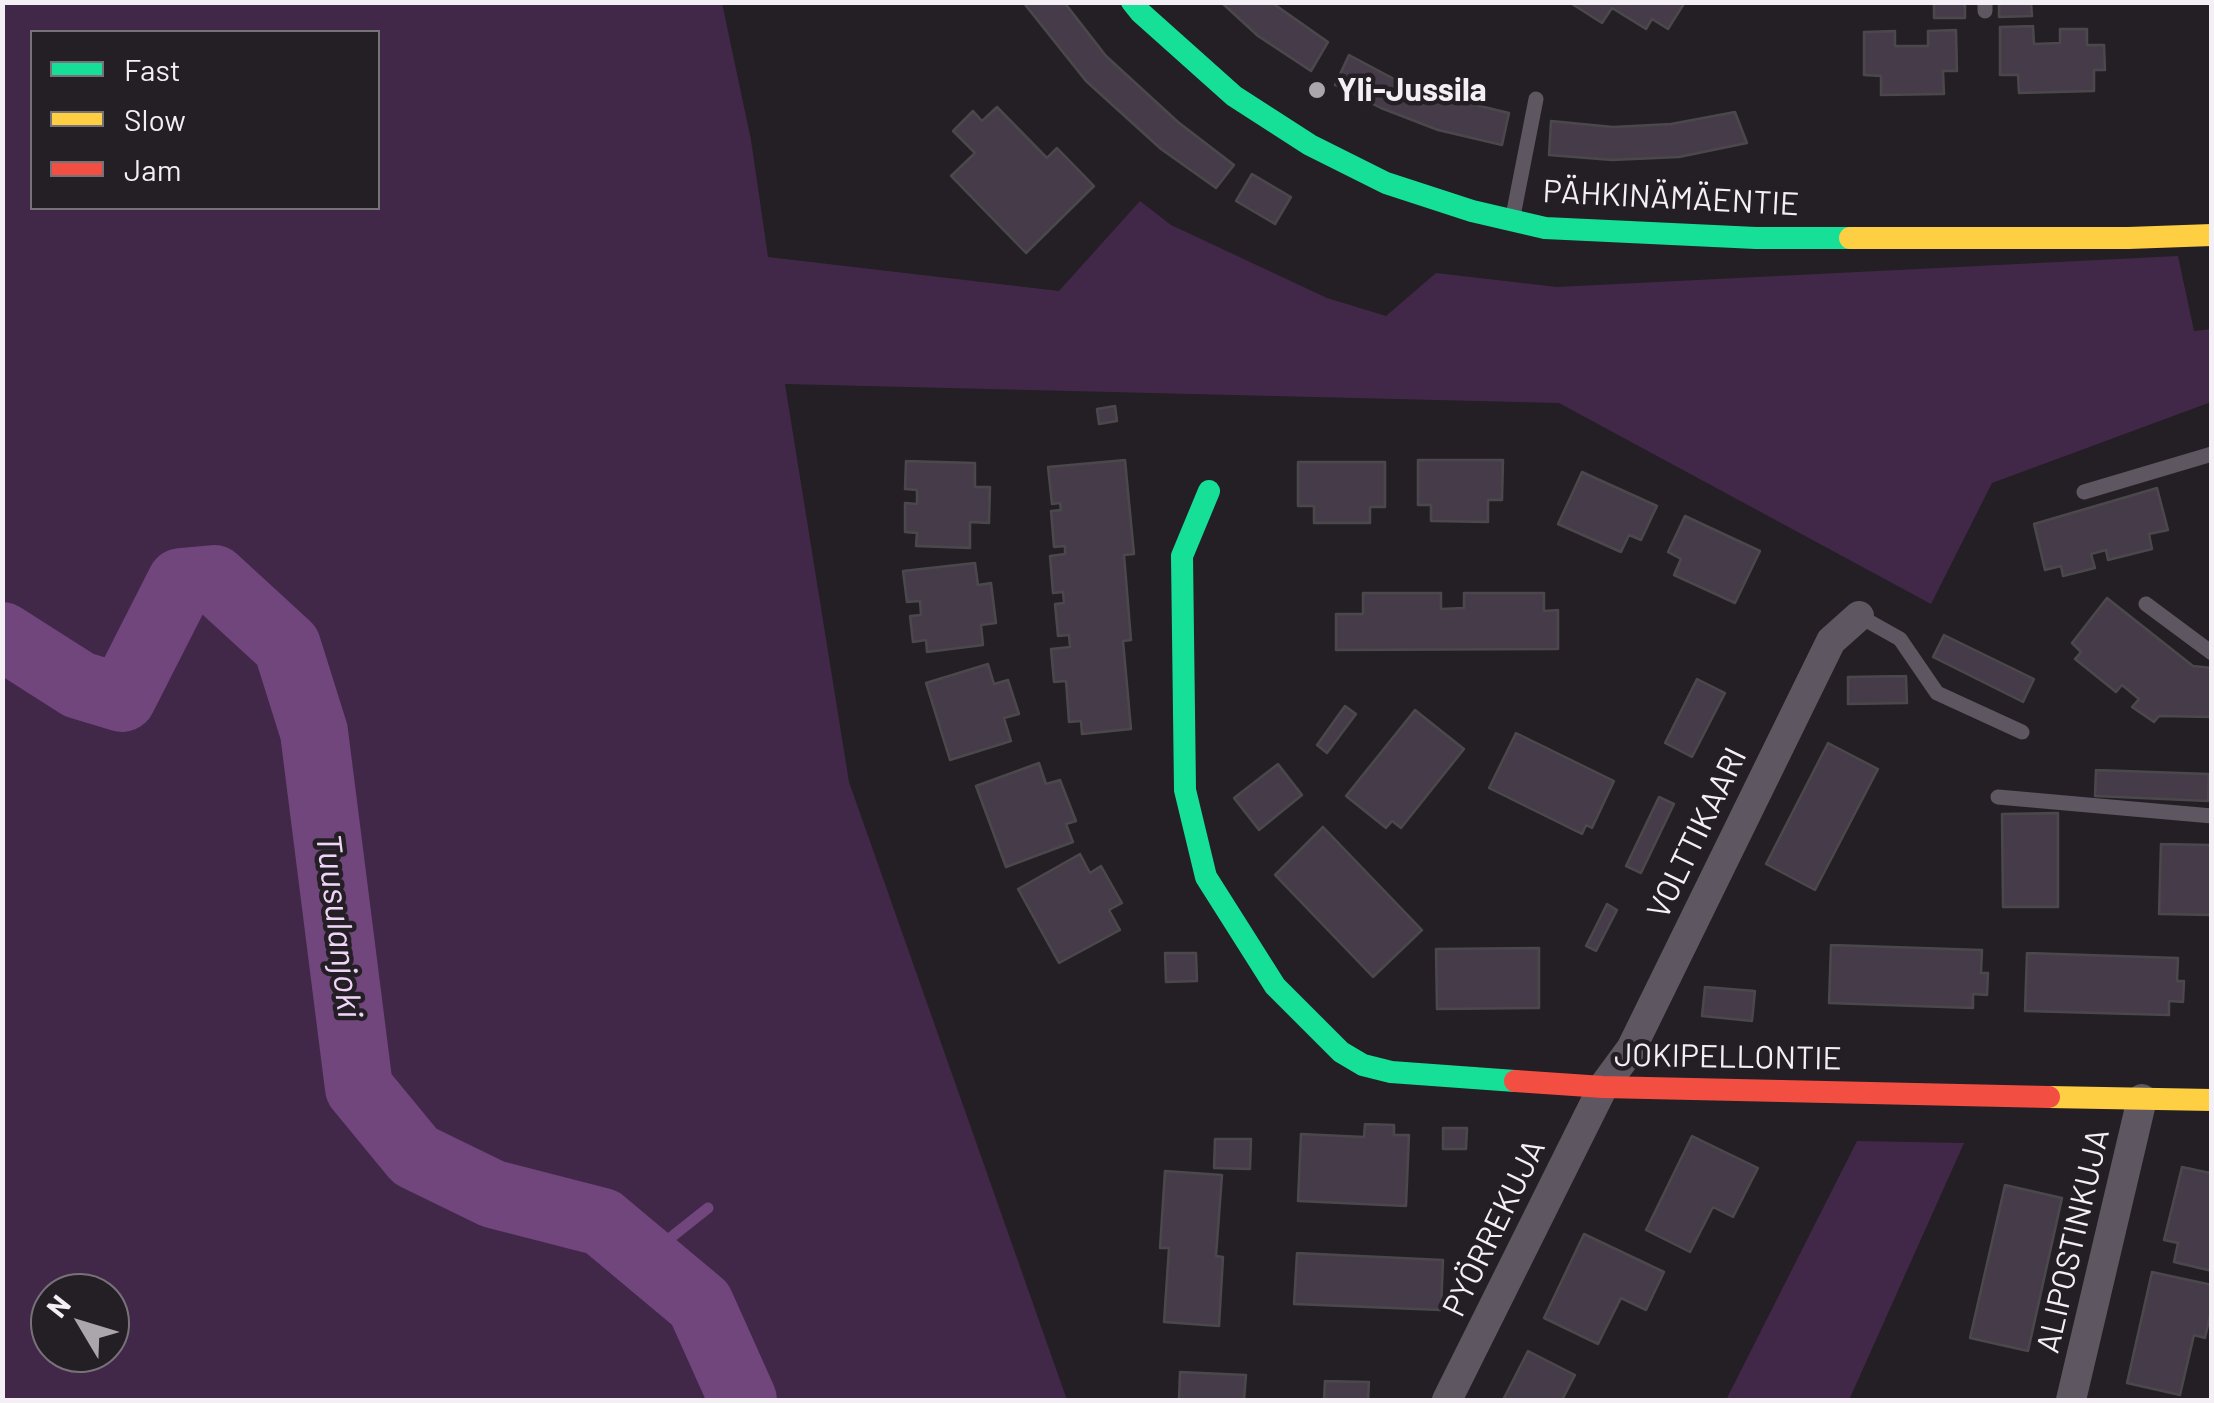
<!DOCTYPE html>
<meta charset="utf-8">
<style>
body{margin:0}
#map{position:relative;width:2214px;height:1403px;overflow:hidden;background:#231f24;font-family:Barlow,sans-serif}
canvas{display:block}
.frame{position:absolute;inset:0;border:5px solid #f3eff4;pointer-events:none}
.legend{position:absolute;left:30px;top:30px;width:350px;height:180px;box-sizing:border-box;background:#241e25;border:2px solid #777278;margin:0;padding:12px 18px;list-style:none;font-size:30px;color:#f3eff4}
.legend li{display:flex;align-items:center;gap:20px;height:50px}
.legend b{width:50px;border:2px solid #777278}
.north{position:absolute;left:30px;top:1273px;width:100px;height:100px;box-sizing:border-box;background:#241e25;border:2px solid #777278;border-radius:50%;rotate:308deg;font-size:28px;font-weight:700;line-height:40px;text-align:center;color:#f3eff4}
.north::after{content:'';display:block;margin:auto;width:35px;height:45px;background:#aaa6ab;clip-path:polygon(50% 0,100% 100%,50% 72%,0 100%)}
</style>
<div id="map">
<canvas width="2214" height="1403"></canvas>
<div class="frame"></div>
<ul class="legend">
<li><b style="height:12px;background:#16e098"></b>Fast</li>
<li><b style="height:12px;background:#ffcf43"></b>Slow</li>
<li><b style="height:12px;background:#f24e42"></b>Jam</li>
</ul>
<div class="north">N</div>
</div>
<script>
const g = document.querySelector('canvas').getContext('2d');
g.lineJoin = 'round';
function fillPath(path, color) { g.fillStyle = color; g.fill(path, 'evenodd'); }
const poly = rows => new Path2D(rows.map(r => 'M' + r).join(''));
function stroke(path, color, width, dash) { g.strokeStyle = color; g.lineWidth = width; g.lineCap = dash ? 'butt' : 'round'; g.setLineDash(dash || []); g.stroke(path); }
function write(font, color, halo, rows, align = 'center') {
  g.font = font + ' Barlow,sans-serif'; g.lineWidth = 9; g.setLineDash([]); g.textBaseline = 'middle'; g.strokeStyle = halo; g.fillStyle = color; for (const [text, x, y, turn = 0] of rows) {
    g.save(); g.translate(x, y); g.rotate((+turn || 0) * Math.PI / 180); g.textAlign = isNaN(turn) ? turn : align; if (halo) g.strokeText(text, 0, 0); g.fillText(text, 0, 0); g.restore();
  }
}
const green = poly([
 [3,3,722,3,751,140,768,257,1059,291,1140,201,1171,225,1327,298,1386,316,1436,273,1557,287,2178,256,2194,331,2211,329,2211,402,1992,483,1931,604,1559,403,785,384,849,782,1067,1400,3,1400],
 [32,32,378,32,378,208,32,208],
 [50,1293,110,1293,110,1353,50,1353],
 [1857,1141,1964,1143,1849,1400,1726,1400]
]);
const stream = poly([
 [645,1258,708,1208]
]);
const river = poly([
 [2,636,79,685,122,698,181,582,214,579,287,646,314,732,359,1088,415,1156,493,1194,602,1222,700,1304,743,1400]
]);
const building = poly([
 [1023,2,1064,2,1106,56,1178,122,1234,165,1216,188,1161,149,1086,81,1023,2],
 [1221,2,1271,2,1328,42,1311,71,1258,36,1221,2],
 [1569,2,1685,2,1668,29,1652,19,1646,29,1612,8,1602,23,1569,2],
 [1934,2,1965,2,1965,18,1934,18,1934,2],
 [1999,2,2031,2,2032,16,1999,17,1999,2],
 [2033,26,2034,44,2060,43,2060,29,2087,29,2087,45,2104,45,2105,70,2094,70,2094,91,2019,93,2018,75,2000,75,2000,27,2033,26],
 [1956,30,1957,71,1943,71,1944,94,1881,95,1881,76,1864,75,1864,32,1895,31,1895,46,1928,46,1928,31,1956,30],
 [1349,55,1396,80,1447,98,1509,113,1502,145,1438,130,1381,108,1335,85,1349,55],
 [997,107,1047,158,1057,148,1094,186,1026,253,951,176,975,153,953,131,973,111,982,121,997,107],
 [1735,112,1747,143,1679,157,1612,160,1549,155,1551,121,1613,127,1671,124,1735,112],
 [1252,174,1291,197,1275,224,1236,201,1252,174],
 [1115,406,1117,421,1099,424,1097,409,1115,406],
 [1125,460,1134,554,1124,555,1131,640,1123,641,1131,729,1082,734,1081,721,1069,722,1066,681,1054,682,1051,649,1070,647,1069,635,1058,636,1055,604,1064,603,1063,592,1053,593,1050,556,1065,554,1065,546,1054,547,1051,511,1061,510,1060,503,1052,504,1048,467,1125,460],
 [1418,460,1503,460,1502,500,1488,500,1488,522,1431,521,1431,505,1418,505,1418,460],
 [906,461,975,463,975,487,990,487,989,523,970,522,970,548,916,546,917,533,905,532,905,503,917,504,917,490,905,489,906,461],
 [1298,462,1385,462,1385,507,1370,507,1370,523,1314,523,1314,506,1298,506,1298,462],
 [1582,472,1657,506,1641,540,1629,535,1621,552,1558,524,1582,472],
 [2157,488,2168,530,2149,534,2152,549,2108,560,2106,550,2091,554,2095,568,2063,576,2061,566,2045,570,2034,524,2157,488],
 [1685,516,1760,551,1735,603,1674,575,1681,559,1668,552,1685,516],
 [975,563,978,585,991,583,996,623,981,625,983,645,927,652,926,640,913,642,910,616,921,615,920,601,907,602,903,571,975,563],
 [1363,593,1441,593,1441,609,1464,608,1464,593,1544,593,1544,611,1558,610,1558,649,1336,650,1336,614,1363,614,1363,593],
 [2107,598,2193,666,2212,668,2212,717,2159,716,2154,722,2132,707,2139,699,2122,685,2116,692,2075,659,2081,652,2072,643,2107,598],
 [1944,635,2034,679,2023,702,1933,657,1944,635],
 [988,664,994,684,1008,680,1019,714,1004,718,1011,741,950,760,926,683,988,664],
 [1906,676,1907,703,1848,704,1848,677,1906,676],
 [1697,679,1725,693,1692,757,1665,743,1697,679],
 [1345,706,1356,714,1327,753,1317,745,1345,706],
 [1415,710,1464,749,1401,828,1392,821,1386,828,1346,796,1415,710],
 [1516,733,1614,781,1592,828,1586,825,1582,834,1489,788,1516,733],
 [1828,743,1878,769,1815,890,1766,864,1828,743],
 [1039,763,1046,784,1060,780,1076,821,1066,824,1073,842,1006,867,976,786,1039,763],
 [1278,764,1302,795,1259,830,1234,798,1278,764],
 [2096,770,2209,774,2208,801,2095,796,2096,770],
 [1659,797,1674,804,1641,873,1626,866,1659,797],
 [2058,813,2058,907,2003,907,2002,814,2058,813],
 [1323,827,1422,930,1373,977,1275,875,1323,827],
 [2161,844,2212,845,2212,915,2159,914,2161,844],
 [1080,854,1090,873,1101,866,1122,903,1109,910,1120,930,1059,963,1018,889,1080,854],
 [1607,904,1617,910,1596,951,1586,946,1607,904],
 [1831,945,1982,950,1981,973,1988,973,1987,995,1973,994,1973,1008,1829,1003,1831,945],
 [1539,948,1539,1008,1437,1009,1436,949,1539,948],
 [1165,953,1196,953,1197,981,1166,982,1165,953],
 [2027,953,2178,958,2177,981,2184,981,2183,1002,2169,1001,2169,1015,2025,1011,2027,953],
 [1705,987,1755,991,1752,1021,1702,1016,1705,987],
 [1365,1124,1394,1125,1394,1135,1409,1135,1406,1206,1298,1201,1301,1134,1364,1137,1365,1124],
 [1443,1128,1467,1128,1466,1149,1443,1149,1443,1128],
 [1692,1136,1758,1168,1733,1217,1713,1207,1690,1252,1646,1230,1692,1136],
 [1215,1139,1251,1139,1250,1169,1214,1168,1215,1139],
 [2211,1148,2212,1148,2212,1271,2174,1262,2178,1243,2164,1240,2182,1167,2210,1173,2211,1148],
 [1165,1171,1222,1175,1216,1256,1223,1257,1219,1326,1164,1322,1169,1248,1160,1248,1165,1171],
 [2005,1185,2062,1198,2028,1351,1970,1338,2005,1185],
 [1584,1234,1664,1272,1646,1310,1621,1298,1598,1344,1544,1318,1584,1234],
 [1297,1253,1443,1260,1441,1310,1294,1304,1297,1253],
 [2152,1272,2212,1285,2212,1307,2205,1338,2194,1335,2180,1395,2127,1383,2152,1272],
 [1528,1351,1575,1375,1562,1400,1503,1400,1528,1351],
 [1180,1372,1246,1375,1244,1400,1179,1400,1180,1372],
 [1325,1381,1369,1382,1368,1400,1324,1400,1325,1381]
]);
const lane = poly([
 [1985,11,1985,2],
 [1513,216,1536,99],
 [2084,492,2212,454],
 [2146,604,2212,653],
 [1859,616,1900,639,1937,693,2022,732],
 [1998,797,2212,816]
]);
const street = poly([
 [1447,1400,1603,1087,1631,1049,1831,641,1859,616],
 [2071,1400,2142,1099]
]);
const fast = poly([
 [1132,2,1140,12,1234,96,1310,145,1386,183,1472,211,1545,228,1756,238,1850,238],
 [1209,491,1182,556,1185,790,1206,877,1275,986,1341,1052,1363,1065,1391,1072,1515,1081]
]);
const slow = poly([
 [1850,238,2128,238,2212,235],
 [2049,1097,2212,1100]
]);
const jam = poly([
 [1515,1081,1603,1087,2049,1097]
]);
const markers = [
 [1317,90,10,"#aaa6ab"]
];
const poiNames = [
 ["Yli-Jussila",1337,90]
];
const streetNames = [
 ["PÄHKINÄMÄENTIE",1671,198,3],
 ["VOLTTIKAARI",1697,833,-64],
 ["JOKIPELLONTIE",1728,1057,1],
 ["PYÖRREKUJA",1494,1228,-64],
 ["ALIPOSTINKUJA",2073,1241,-77]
];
const waterNames = [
 ["Tuusulanjoki",339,926,83]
];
fillPath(green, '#422848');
stroke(stream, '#71467c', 11);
stroke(river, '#71467c', 68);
fillPath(building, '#463c49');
stroke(building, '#4b484c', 2.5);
stroke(lane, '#5e5660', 15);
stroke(street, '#5e5660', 30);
stroke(fast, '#16e098', 22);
stroke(slow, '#ffcf43', 22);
stroke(jam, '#f24e42', 22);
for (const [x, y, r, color] of markers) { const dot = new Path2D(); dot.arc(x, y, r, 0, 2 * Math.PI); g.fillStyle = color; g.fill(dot); stroke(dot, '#241e25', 4); }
write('bold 32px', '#f3eff4', '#241e25', poiNames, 'left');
write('32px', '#f3eff4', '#241e25', streetNames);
write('italic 35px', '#f1d5f8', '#241e25', waterNames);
</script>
